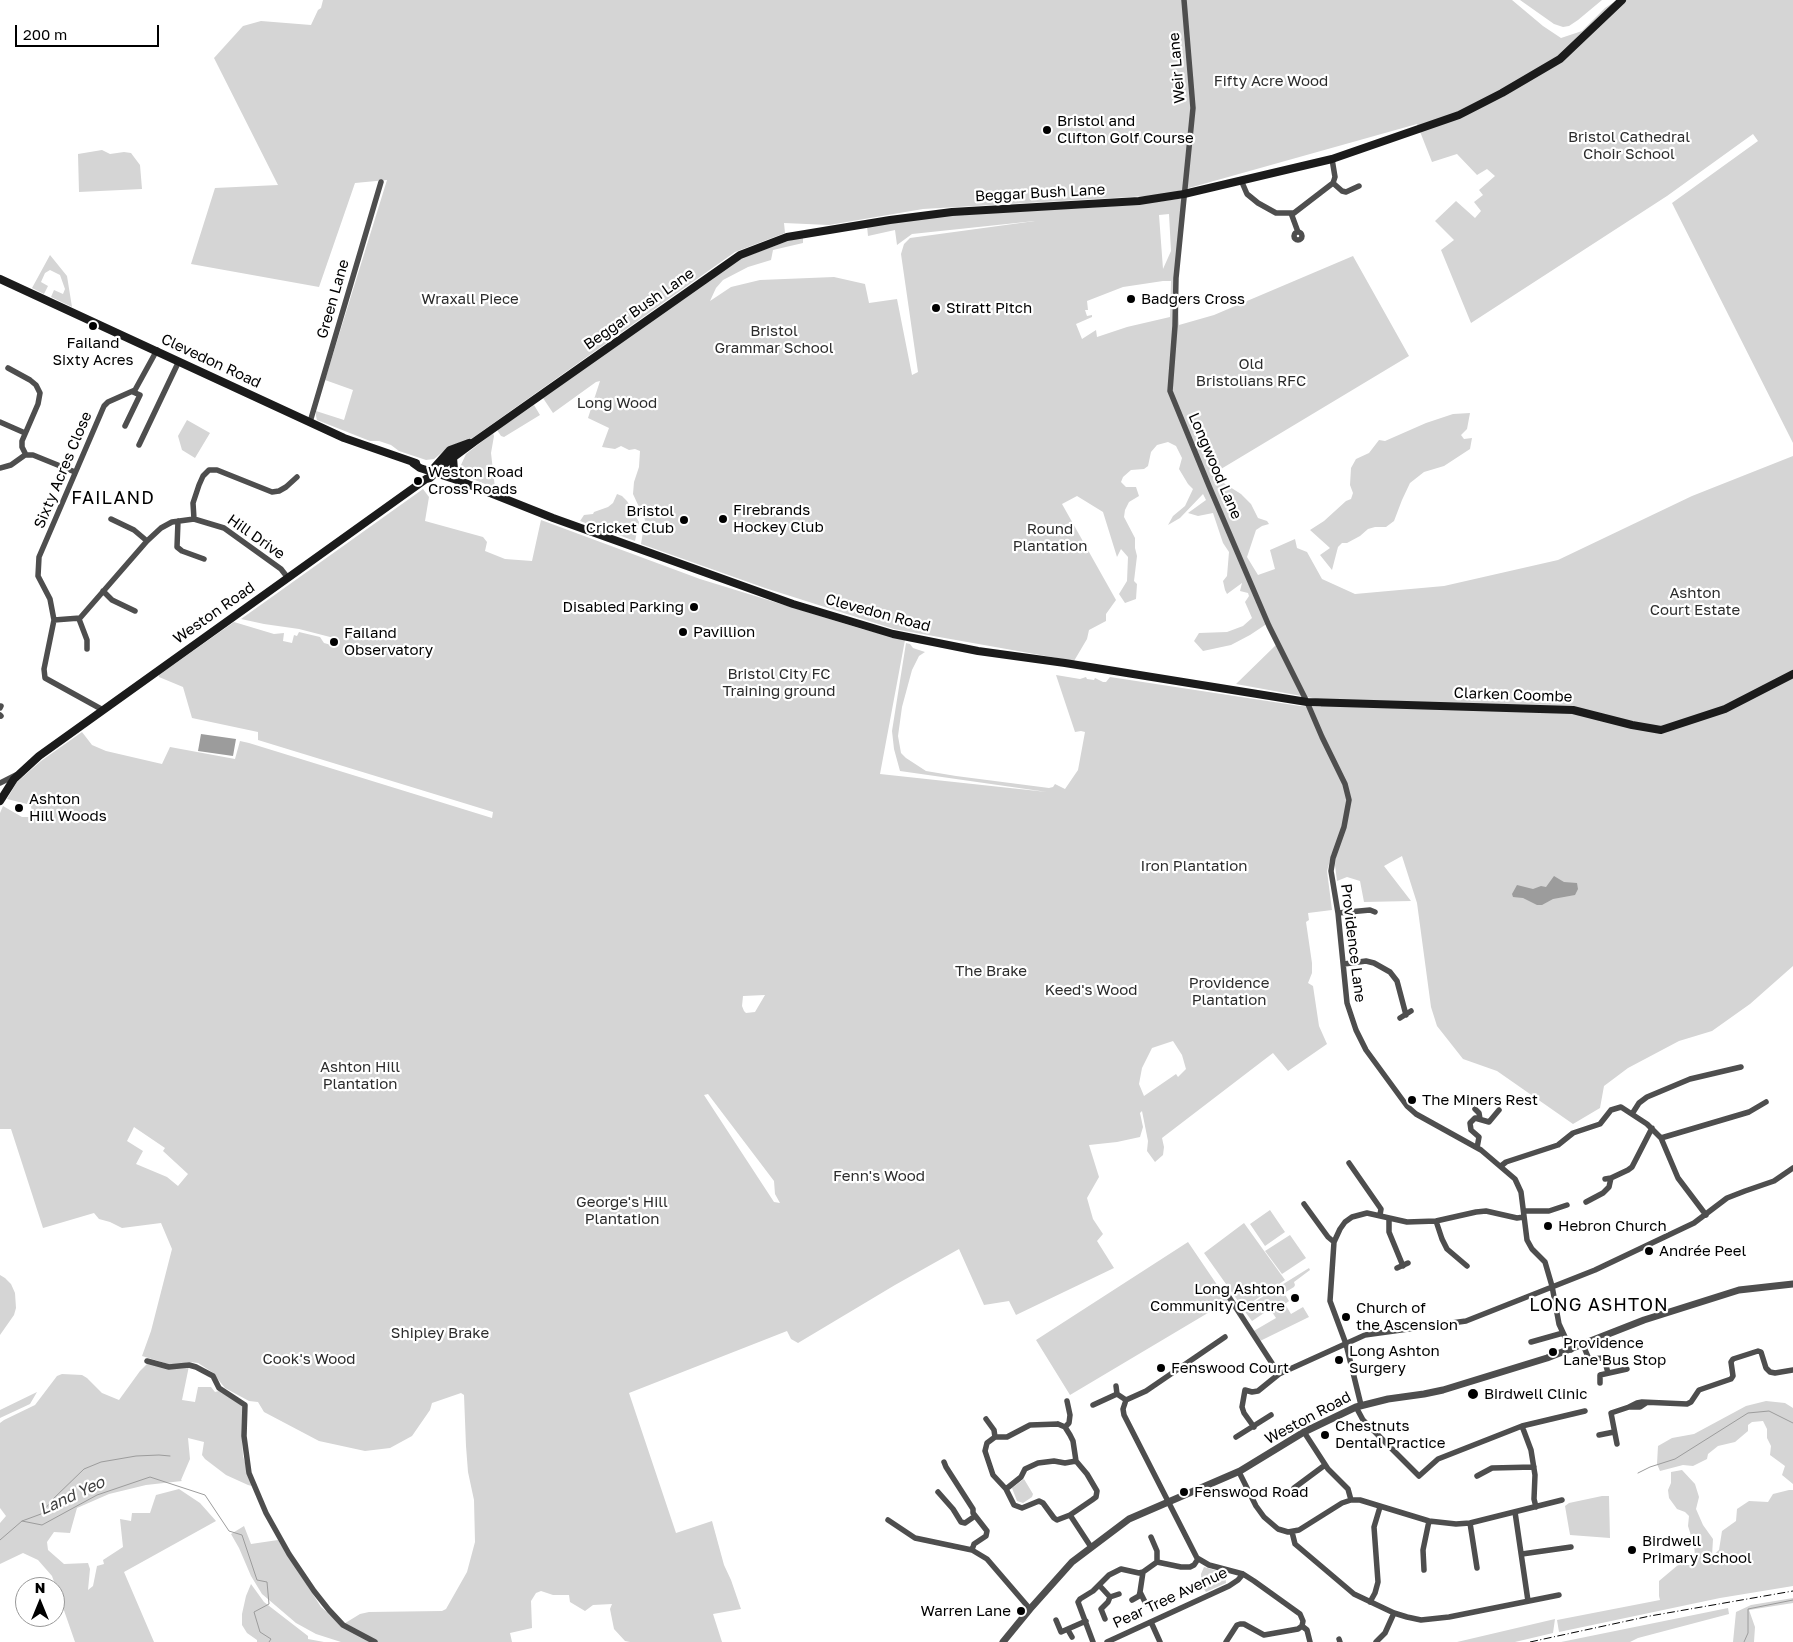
<!DOCTYPE html>
<meta charset="utf-8">
<style>
body{margin:0}
#map{position:relative;width:1793px;height:1642px;overflow:hidden;background:#fff;font-family:"Golos Text",sans-serif}
canvas{display:block}
.north{position:absolute;left:15px;top:1577px;width:50px;height:50px;box-sizing:border-box;background:#fff;border:1px solid #999;border-radius:50%;rotate:0deg;font-size:14px;font-weight:700;line-height:20px;text-align:center;color:#000}
.north::after{content:'';display:block;margin:auto;width:18px;height:22px;background:#000;clip-path:polygon(50% 0,100% 100%,50% 72%,0 100%)}
.scale{position:absolute;left:15px;top:25px;width:144px;height:22px;box-sizing:border-box;border:2px solid #000;border-top:0;padding-left:6px;font-size:15px;line-height:18px;white-space:nowrap;color:#000;-webkit-text-stroke:4px #fff;paint-order:stroke}
</style>
<div id="map">
<canvas width="1793" height="1642"></canvas>
<div class="north">N</div>
<div class="scale">200 m</div>
</div>
<script>
const g = document.querySelector('canvas').getContext('2d');
g.lineJoin = 'round';
function fillPath(path, color) { g.fillStyle = color; g.fill(path, 'evenodd'); }
const poly = rows => new Path2D(rows.map(r => 'M' + r).join(''));
function stroke(path, color, width, dash) { g.strokeStyle = color; g.lineWidth = width; g.lineCap = dash ? 'butt' : 'round'; g.setLineDash(dash || []); g.stroke(path); }
function write(font, color, halo, rows, align = 'center') {
  g.font = font + ' "Golos Text",sans-serif'; g.lineWidth = 4.5; g.setLineDash([]); g.textBaseline = 'middle'; g.strokeStyle = halo; g.fillStyle = color; for (const [text, x, y, turn = 0] of rows) {
    g.save(); g.translate(x, y); g.rotate((+turn || 0) * Math.PI / 180); g.textAlign = isNaN(turn) ? turn : align; if (halo) g.strokeText(text, 0, 0); g.fillText(text, 0, 0); g.restore();
  }
}
const green = poly([
 [323,0,1512,0,1543,26,1561,38,1582,31,1605,8,1617,0,1793,0,1793,443,1672,203,1758,141,1753,134,1667,196,1471,323,1441,250,1454,240,1435,221,1456,201,1475,218,1481,211,1474,202,1483,195,1479,190,1495,176,1487,169,1477,175,1457,154,1432,162,1417,124,1164,195,923,209,829,225,784,223,785,233,735,252,471,439,450,446,434,459,426,460,399,451,391,445,379,441,370,441,317,420,316,416,316,411,344,420,353,390,325,380,387,180,355,183,319,287,191,264,215,188,278,185,214,58,243,26,261,21,311,25,318,10,321,8],
 [1520,0,1602,0,1578,20,1569,26,1563,27,1554,24],
 [102,150,110,154,124,152,131,153,140,165,142,189,79,192,78,154],
 [1185,198,1177,271,1179,325,1214,315,1353,256,1409,356,1211,475,1241,494,1251,504,1258,518,1267,521,1269,524,1262,526,1256,530,1247,557,1258,575,1275,569,1270,550,1295,539,1297,548,1307,552,1322,579,1355,594,1444,586,1558,560,1692,496,1793,456,1793,966,1750,1004,1712,1031,1679,1041,1628,1068,1604,1086,1600,1108,1573,1124,1497,1071,1463,1059,1437,1026,1431,1007,1417,903,1402,856,1384,866,1411,901,1364,902,1360,881,1347,877,1337,881,1335,865,1336,855,1332,853,1327,871,1332,910,1308,913,1309,920,1306,922,1312,963,1312,973,1308,983,1313,986,1319,1026,1327,1044,1288,1071,1273,1053,1162,1138,1164,1147,1163,1155,1155,1162,1147,1151,1148,1141,1142,1111,1140,1113,1143,1127,1140,1137,1117,1142,1089,1145,1099,1177,1087,1198,1093,1219,1103,1234,1097,1241,1114,1268,1016,1315,1009,1301,984,1305,959,1249,895,1285,798,1343,791,1339,787,1331,629,1393,676,1533,712,1521,724,1565,731,1580,741,1609,713,1614,722,1642,630,1642,625,1641,614,1629,610,1609,612,1604,593,1605,585,1611,570,1602,569,1595,553,1595,541,1591,536,1593,531,1601,532,1628,510,1633,512,1642,341,1642,316,1634,296,1623,262,1594,251,1576,239,1548,231,1534,244,1526,251,1544,278,1540,321,1607,342,1625,360,1614,369,1612,442,1611,446,1609,467,1572,475,1542,474,1500,468,1472,466,1446,464,1395,461,1393,432,1403,430,1410,412,1436,390,1448,365,1451,319,1441,264,1412,258,1402,249,1401,225,1388,212,1372,198,1363,189,1362,177,1365,168,1364,142,1356,151,1331,172,1249,161,1223,122,1228,110,1222,99,1219,94,1213,43,1228,11,1129,0,1129,0,813,3,806,22,817,32,817,31,805,7,799,17,782,41,761,82,732,92,745,106,751,162,764,170,747,235,759,240,741,249,743,492,818,493,812,258,740,258,732,192,718,183,687,159,677,159,675,234,622,274,634,284,633,283,641,292,643,294,635,297,636,299,632,320,637,324,643,335,646,339,640,334,638,299,629,264,624,241,619,423,489,429,497,425,521,483,537,487,542,485,551,505,559,532,561,541,520,700,579,862,629,905,640,880,774,1047,792,900,771,894,749,892,731,906,643,910,644,913,648,925,652,919,656,912,670,902,707,898,736,901,753,906,758,926,771,956,776,1049,788,1053,787,1055,784,1065,789,1078,770,1085,732,1081,731,1075,732,1056,675,1080,679,1086,677,1087,679,1094,680,1095,678,1103,682,1106,682,1110,677,1300,706,1321,707,1318,699,1236,684,1277,644,1268,623,1250,635,1231,645,1203,651,1194,641,1199,633,1227,632,1243,626,1252,618,1245,602,1249,596,1248,593,1240,591,1242,583,1227,594,1225,590,1223,581,1227,576,1229,552,1223,543,1213,513,1198,516,1188,513,1206,500,1203,494,1180,518,1168,525,1173,516,1185,506,1193,489,1188,484,1179,469,1182,458,1176,446,1168,442,1157,445,1151,452,1148,466,1144,469,1131,470,1123,477,1121,482,1126,487,1136,487,1139,496,1129,502,1125,510,1124,517,1135,538,1135,548,1137,556,1134,581,1137,584,1136,599,1125,603,1119,594,1127,581,1128,557,1121,549,1117,557,1103,512,1077,496,1062,504,1116,600,1106,614,1106,621,1089,630,1087,639,1074,661,894,629,765,588,641,544,645,520,633,494,634,482,639,467,640,451,635,449,629,450,621,446,615,449,602,447,609,428,588,418,600,381,596,382,553,413,543,398,729,266,742,258,788,241,803,237,803,243,773,250,771,260,748,267,723,280,716,288,710,301,731,287,760,280,834,277,865,284,869,303,897,299,912,375,918,372,901,254,904,244,910,238,1035,221,912,234,897,245,895,230,868,236,867,226,936,215,1086,208,1142,204],
 [1169,214,1171,251,1163,269,1159,215],
 [1163,281,1171,281,1170,317,1127,327,1097,337,1096,330,1082,339,1076,324,1092,317,1092,315,1087,316,1085,310,1088,310,1087,301,1123,287],
 [765,995,755,1012,746,1013,744,1011,742,1006,743,996],
 [1173,1041,1182,1055,1186,1069,1178,1077,1176,1074,1144,1096,1139,1084,1142,1068,1152,1048],
 [708,1094,774,1181,775,1194,780,1203,774,1202,704,1095],
 [134,1127,165,1148,163,1151,188,1174,178,1186,167,1177,136,1164,143,1151,127,1141],
 [50,255,67,276,72,307,51,297,54,290,63,294,65,289,60,275,50,270,45,273,41,282,48,286,44,294,32,288],
 [534,405,540,415,504,437,501,436,497,430],
 [1470,413,1467,429,1461,435,1464,439,1472,438,1470,449,1444,466,1424,472,1410,483,1402,500,1394,521,1386,527,1375,527,1368,529,1360,536,1347,543,1342,543,1338,547,1332,570,1320,555,1330,548,1310,530,1324,521,1346,501,1351,499,1353,493,1350,485,1351,468,1356,459,1369,453,1379,440,1385,441,1426,423,1453,414],
 [187,420,210,433,195,458,182,450,178,436],
 [493,433,494,436,491,453,495,488,465,476,462,472,461,465,466,454],
 [617,494,622,496,627,501,639,522,635,541,580,521,584,515,593,514,594,512,608,507,613,503],
 [1270,1210,1285,1232,1265,1246,1250,1224],
 [1244,1223,1285,1280,1243,1308,1204,1253],
 [1290,1235,1306,1258,1282,1274,1265,1251],
 [1188,1242,1228,1301,1070,1395,1036,1340],
 [1309,1268,1310,1270,1294,1282,1295,1285,1294,1287,1284,1293,1289,1301,1285,1304,1291,1314,1303,1307,1309,1317,1260,1341,1252,1332,1276,1318,1270,1309,1252,1321,1243,1309],
 [0,1275,5,1278,11,1284,15,1293,16,1308,14,1315,0,1335],
 [148,1363,189,1366,182,1400,195,1402,198,1387,211,1387,215,1392,219,1391,244,1406,242,1440,243,1456,252,1486,248,1485,226,1475,205,1459,202,1455,204,1442,188,1438,190,1459,181,1480,182,1481,146,1485,109,1494,77,1508,70,1533,54,1532,47,1542,48,1550,64,1564,88,1563,90,1569,88,1590,93,1586,97,1566,104,1564,103,1560,123,1547,120,1519,131,1521,132,1513,150,1513,156,1495,179,1489,200,1503,216,1521,124,1572,154,1642,75,1642,52,1576,38,1560,23,1553,0,1564,0,1523,6,1516,0,1508,0,1423,4,1420,35,1405,57,1376,62,1374,82,1375,87,1378,102,1393,119,1400,140,1371],
 [37,1392,30,1404,0,1418,0,1410],
 [1766,1401,1785,1403,1793,1408,1793,1484,1782,1475,1785,1466,1770,1455,1771,1446,1767,1438,1767,1429,1763,1421,1752,1422,1748,1425,1748,1431,1735,1442,1718,1446,1708,1454,1707,1459,1693,1466,1683,1465,1660,1471,1657,1464,1658,1446,1672,1438,1694,1434,1746,1406],
 [1682,1470,1695,1484,1699,1497,1696,1509,1703,1525,1713,1539,1712,1556,1719,1550,1722,1531,1736,1521,1737,1509,1749,1501,1768,1502,1773,1494,1789,1490,1793,1490,1793,1586,1720,1598,1559,1632,1557,1620,1660,1600,1659,1596,1659,1581,1678,1565,1696,1565,1694,1545,1688,1526,1689,1516,1685,1512,1677,1509,1669,1498,1668,1490,1671,1483,1671,1472],
 [1024,1479,1033,1494,1032,1497,1023,1503,1017,1501,1012,1488],
 [1602,1496,1609,1496,1610,1538,1570,1535,1565,1506,1569,1503],
 [1204,1567,1225,1573,1226,1583,1206,1592,1201,1585,1201,1574],
 [251,1584,264,1602,308,1636,308,1639,324,1642,257,1642,257,1640,247,1633,242,1625,242,1614,246,1596],
 [1793,1598,1793,1603,1749,1610,1755,1627,1754,1642,1733,1642,1736,1612,1751,1605],
 [1728,1608,1729,1614,1638,1638,1630,1642,1561,1642],
 [1555,1619,1553,1633,1515,1642,1457,1642]
]);
const water = poly([
 [201,734,236,739,233,756,198,751],
 [1554,876,1564,882,1577,883,1578,889,1575,895,1553,899,1542,905,1537,905,1523,898,1513,897,1512,894,1517,885,1533,889,1541,886,1546,887]
]);
const stream = poly([
 [1638,1473,1650,1467,1675,1459,1748,1413,1769,1411,1793,1423],
 [22,1521,41,1514,53,1499,84,1469,101,1462,136,1456,159,1455,170,1456],
 [0,1540,22,1521,42,1525,97,1495,150,1477,205,1495,229,1531,242,1535,257,1580,267,1582,269,1604,254,1612,260,1632,271,1639,269,1642],
 [1744,1642,1748,1633,1748,1609,1793,1600]
]);
const minor = poly([
 [1184,0,1193,108,1176,278,1175,326,1170,391,1209,486,1269,626,1307,702,1322,737,1345,784,1349,800,1344,827,1333,858,1331,871,1338,913,1347,1003,1356,1030,1366,1050,1407,1106,1416,1114,1481,1150,1515,1179,1521,1192,1527,1240,1532,1249,1545,1262,1552,1286,1559,1324,1571,1350],
 [1241,180,1247,194,1258,203,1276,213,1294,213,1333,183,1335,177,1332,159],
 [1333,183,1342,191,1346,192,1359,186],
 [1291,213,1298,232],
 '1294 236a4 4 0 1 1 8 0a4 4 0 1 1-8 0Z',
 [8,368,30,380,36,385,40,393,38,404,22,441,22,447,26,455],
 [0,422,25,433],
 [310,422,381,182],
 [125,426,140,395,133,392],
 [139,445,179,361],
 [0,468,11,465,25,455,33,455,75,472],
 [111,519,134,530,147,541],
 [194,519,193,503,199,485,203,476,209,470,217,470,272,492,279,491,286,487,297,477],
 [178,521,177,547,182,551,204,559],
 [103,591,112,600,135,611],
 [79,619,87,640,87,649],
 [54,620,50,599,38,576,39,557,104,406,108,402,135,390,157,350],
 [0,708,1,706],
 [103,710,45,678,44,669,54,620,80,618,147,541,161,528,172,522,194,519,224,528,281,569,288,578],
 [0,715,1,716],
 [0,783,16,775],
 [1338,913,1370,910,1375,912],
 [1344,964,1366,961,1374,963,1390,972,1397,981,1406,1015],
 [1400,1018,1411,1011],
 [1475,1109,1479,1113,1480,1119],
 [1632,1114,1639,1103,1647,1097,1690,1079,1741,1067],
 [1661,1138,1749,1112,1766,1102],
 [1477,1148,1479,1137,1471,1130,1470,1123,1475,1118,1489,1122,1499,1110],
 [1349,1163,1381,1209,1380,1215],
 [1501,1166,1506,1162,1558,1145,1573,1133,1600,1124,1611,1110,1621,1107,1647,1124,1661,1138,1678,1178,1706,1215],
 [1611,1178,1628,1170,1632,1167,1652,1128],
 [1586,1202,1603,1193,1609,1187,1611,1178,1605,1179],
 [1304,1204,1328,1237,1334,1242],
 [1524,1211,1549,1211,1567,1205],
 [1389,1219,1389,1232,1403,1266],
 [1436,1221,1442,1239,1447,1249,1467,1266],
 [1397,1268,1408,1263],
 [1229,1297,1279,1374],
 [1225,1337,1146,1391,1126,1400,1123,1409,1124,1415,1197,1558,1209,1565,1243,1574,1254,1581,1300,1614,1303,1621,1302,1626],
 [1531,1342,1563,1333],
 [1583,1345,1589,1359,1604,1358,1608,1373],
 [147,1361,169,1367,189,1365,196,1367,213,1376,219,1388,245,1405,244,1436,249,1473,266,1513,289,1554,314,1591,329,1610,343,1625,375,1642],
 [1600,1383,1600,1375,1627,1369],
 [1116,1386,1117,1394],
 [1093,1405,1117,1394,1126,1400],
 [1361,1405,1346,1344,1330,1301,1334,1242,1340,1229,1345,1222,1352,1217,1367,1213,1407,1222,1436,1221,1476,1212,1486,1211,1517,1218,1524,1217],
 [1356,1407,1363,1420,1419,1476,1438,1459,1522,1426,1585,1411],
 [1629,1407,1637,1403,1642,1402,1687,1404,1691,1402,1699,1390,1731,1379,1733,1376,1731,1362,1733,1359,1758,1351,1761,1352,1766,1368,1770,1372,1775,1373,1793,1370],
 [986,1419,994,1430,995,1437],
 [1058,1424,1065,1427,1070,1435,1073,1441,1076,1461,1087,1474,1097,1491,1096,1497,1092,1500,1070,1515,1057,1520,1054,1518,1043,1503,1039,1501,1022,1508,1014,1505,1006,1489,993,1475,985,1451,987,1443,995,1437,1007,1437,1030,1425,1058,1424],
 [1522,1426,1531,1450,1535,1475,1534,1499,1536,1507],
 [1065,1427,1069,1423,1070,1415,1067,1401],
 [1254,1427,1244,1413,1242,1407,1245,1390,1252,1392,1258,1391,1279,1374,1365,1335,1466,1321,1595,1270,1694,1223,1727,1198,1745,1191,1774,1181,1793,1168],
 [1304,1432,1328,1469,1348,1489,1351,1500],
 [1599,1435,1614,1432],
 [1236,1437,1271,1415],
 [1617,1444,1611,1413,1629,1407,1640,1407,1646,1403],
 [944,1462,946,1467,973,1509,973,1513,987,1531,986,1536,974,1544,972,1550],
 [1239,1472,1256,1506,1264,1517,1278,1529,1288,1532,1299,1530,1342,1503,1351,1500,1360,1500,1429,1521,1456,1524,1470,1523,1562,1500],
 [1477,1476,1492,1468,1534,1467],
 [1294,1488,1325,1465],
 [1006,1489,1021,1477,1025,1469,1038,1463,1054,1461,1065,1463,1076,1461],
 [938,1492,953,1509,961,1522,965,1523,975,1516],
 [1515,1512,1528,1601],
 [1070,1515,1091,1547],
 [888,1520,915,1538,972,1550,987,1559,1030,1609],
 [1470,1523,1477,1568],
 [1292,1532,1295,1544,1354,1594,1394,1613,1407,1617,1421,1620,1449,1617,1559,1595],
 [1151,1537,1157,1551,1157,1562],
 [1522,1554,1571,1547],
 [1424,1570,1423,1550,1429,1521],
 [1143,1572,1140,1592,1146,1604],
 [1099,1585,1110,1597,1108,1602,1101,1609,1105,1619],
 [1110,1597,1119,1594],
 [1132,1600,1139,1596,1140,1592],
 [1370,1602,1375,1593,1378,1582,1374,1527,1380,1507],
 [1056,1620,1061,1632,1086,1621],
 [1151,1622,1160,1642],
 [1302,1626,1307,1630,1310,1642],
 [1068,1630,1072,1637],
 [1339,1639,1340,1642],
 [1093,1642,1078,1602,1080,1599,1093,1591,1109,1575,1121,1569,1139,1573,1143,1572,1157,1562,1181,1567,1190,1567,1194,1565,1198,1559],
 [1107,1642,1229,1586,1238,1580,1243,1574],
 [1226,1642,1237,1625,1240,1624,1244,1624,1264,1635,1298,1629,1302,1626],
 [1376,1642,1385,1633,1394,1613]
]);
const tertiary = poly([
 [1003,1642,1030,1609,1072,1562,1129,1519,1240,1471,1304,1432,1356,1407,1388,1399,1424,1394,1443,1390,1547,1358,1644,1320,1739,1290,1793,1284]
]);
const secondary = poly([
 [0,279,344,438,416,463],
 [453,457,454,470,460,481],
 [413,463,420,468,460,481,553,518,793,604,893,634,978,651,1065,663,1307,702,1573,710,1632,725,1661,730,1725,709,1793,674],
 [433,469,450,450,469,443],
 [0,801,14,779,39,756,426,479,430,478,447,462,474,442,740,255,787,237,890,220,952,212,1139,201,1184,194,1332,159,1459,115,1502,93,1560,59,1622,0]
]);
const rail = poly([
 [1530,1642,1650,1616,1793,1591]
]);
const markers = [
 [1047,130,5,"#000"],
 [1131,299,5,"#000"],
 [936,308,5,"#000"],
 [93,326,5,"#000"],
 [418,481,5,"#000"],
 [723,519,5,"#000"],
 [684,520,5,"#000"],
 [694,607,5,"#000"],
 [683,632,5,"#000"],
 [334,642,5,"#000"],
 [19,808,5,"#000"],
 [1412,1100,5,"#000"],
 [1548,1226,5,"#000"],
 [1649,1251,5,"#000"],
 [1295,1298,5,"#000"],
 [1346,1317,5,"#000"],
 [1553,1352,5,"#000"],
 [1339,1360,5,"#000"],
 [1161,1368,5,"#000"],
 [1473,1394,6,"#000"],
 [1325,1435,5,"#000"],
 [1184,1492,5,"#000"],
 [1632,1550,5,"#000"],
 [1021,1611,5,"#000"]
];
const streetNames = [
 ["Weir Lane",1177,68,-95],
 ["Beggar Bush Lane",1040,193,-3],
 ["Green Lane",333,299,-74],
 ["Beggar Bush Lane",639,309,-35],
 ["Clevedon Road",211,361,25],
 ["Longwood Lane",1215,466,67],
 ["Sixty Acres Close",63,470,-67],
 ["Hill Drive",256,537,35],
 ["Weston Road",214,613,-35],
 ["Clevedon Road",878,613,15],
 ["Clarken Coombe",1513,695,2],
 ["Providence Lane",1353,943,83],
 ["Weston Road",1308,1418,-28],
 ["Pear Tree Avenue",1170,1598,-25]
];
const parkNames = [
 ["Fifty Acre Wood",1271,81],
 ["Bristol Cathedral",1629,137],
 ["Choir School",1629,154],
 ["Wraxall Piece",470,299],
 ["Bristol",774,331],
 ["Grammar School",774,348],
 ["Old",1251,364],
 ["Bristolians RFC",1251,381],
 ["Long Wood",617,403],
 ["Round",1050,529],
 ["Plantation",1050,546],
 ["Ashton",1695,593],
 ["Court Estate",1695,610],
 ["Bristol City FC",779,674],
 ["Training ground",779,691],
 ["Iron Plantation",1194,866],
 ["The Brake",991,971],
 ["Providence",1229,983],
 ["Plantation",1229,1000],
 ["Keed's Wood",1091,990],
 ["Ashton Hill",360,1067],
 ["Plantation",360,1084],
 ["Fenn's Wood",879,1176],
 ["George's Hill",622,1202],
 ["Plantation",622,1219],
 ["Shipley Brake",440,1333],
 ["Cook's Wood",309,1359]
];
const poiNames = [
 ["Bristol and",1057,121],
 ["Clifton Golf Course",1057,138],
 ["Badgers Cross",1141,299],
 ["Stiratt Pitch",946,308],
 ["Failand",93,343,"center"],
 ["Sixty Acres",93,360,"center"],
 ["Weston Road",428,472],
 ["Cross Roads",428,489],
 ["Firebrands",733,510],
 ["Hockey Club",733,527],
 ["Bristol",674,511,"right"],
 ["Cricket Club",674,528,"right"],
 ["Disabled Parking",684,607,"right"],
 ["Pavillion",693,632],
 ["Failand",344,633],
 ["Observatory",344,650],
 ["Ashton",29,799],
 ["Hill Woods",29,816],
 ["The Miners Rest",1422,1100],
 ["Hebron Church",1558,1226],
 ["Andrée Peel",1659,1251],
 ["Long Ashton",1285,1289,"right"],
 ["Community Centre",1285,1306,"right"],
 ["Church of",1356,1308],
 ["the Ascension",1356,1325],
 ["Providence",1563,1343],
 ["Lane Bus Stop",1563,1360],
 ["Long Ashton",1349,1351],
 ["Surgery",1349,1368],
 ["Fenswood Court",1171,1368],
 ["Birdwell Clinic",1484,1394],
 ["Chestnuts",1335,1426],
 ["Dental Practice",1335,1443],
 ["Fenswood Road",1194,1492],
 ["Birdwell",1642,1541],
 ["Primary School",1642,1558],
 ["Warren Lane",1011,1611,"right"]
];
const waterNames = [
 ["Land Yeo",72,1496,-25]
];
const quarterNames = [
 ["FAILAND",113,498],
 ["LONG ASHTON",1599,1305]
];
fillPath(green, '#d5d5d5');
fillPath(water, '#9c9c9c');
stroke(stream, '#9c9c9c', 1);
stroke(minor, '#4e4e4e', 5.5);
stroke(tertiary, '#4e4e4e', 7);
stroke(secondary, '#1b1b1b', 8);
stroke(rail, '#000', 1, [8, 2.5, 1, 2.5]);
for (const [x, y, r, color] of markers) { const dot = new Path2D(); dot.arc(x, y, r, 0, 2 * Math.PI); g.fillStyle = color; g.fill(dot); stroke(dot, '#fff', 2); }
write('15px', '#000', '#fff', streetNames);
write('15px', '#2c2c2c', '#fff', parkNames);
write('15px', '#000', '#fff', poiNames, 'left');
write('italic 16px', '#3d3d3d', '#fff', waterNames);
g.letterSpacing = '1px';
write('18px', '#000', '#fff', quarterNames);
g.letterSpacing = '0px';
</script>
